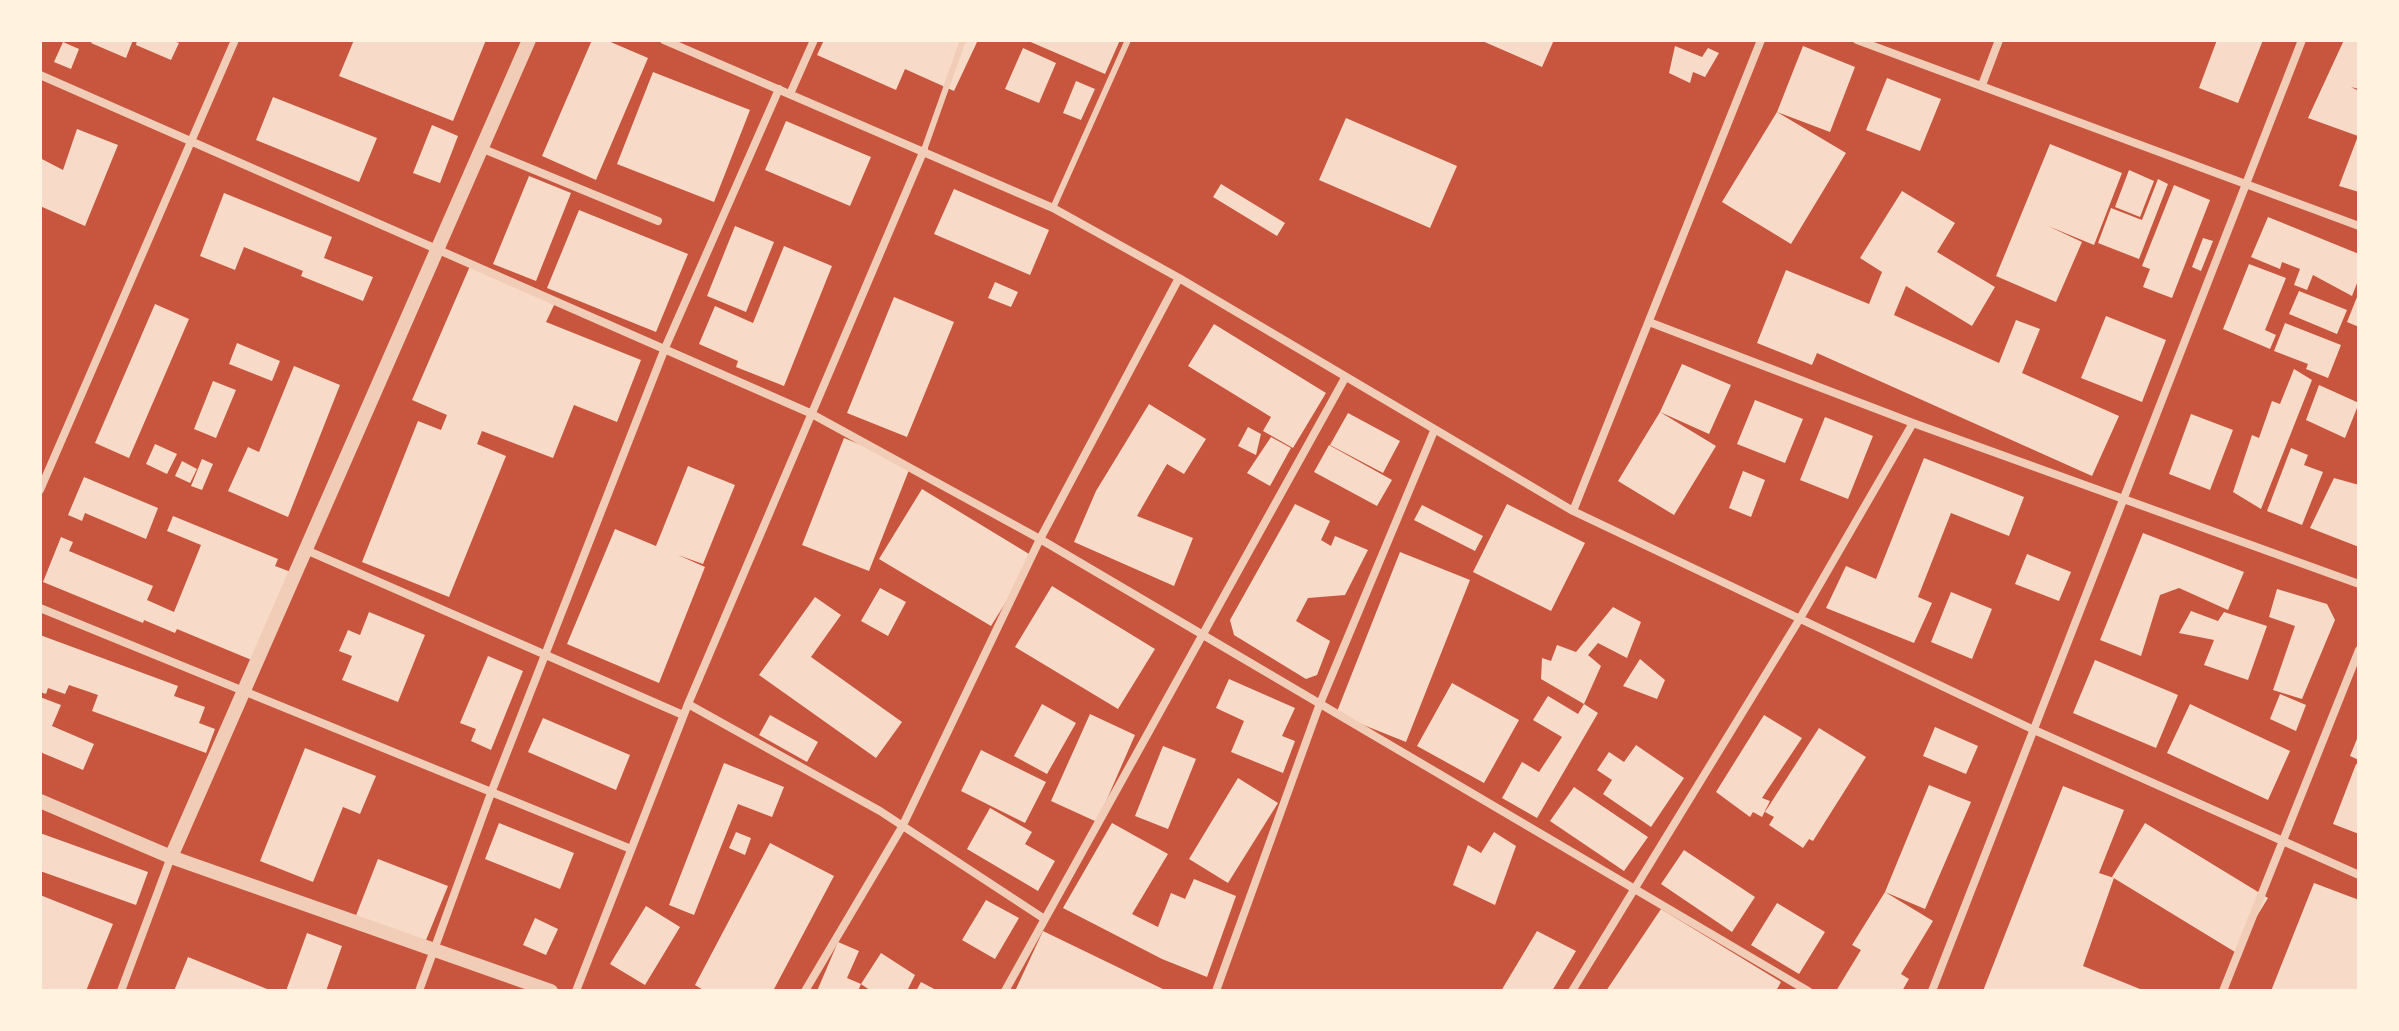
<!DOCTYPE html>
<style>
body{margin:0}
#map{position:relative;width:2399px;height:1031px;overflow:hidden;background:#c8553d;font-family:Ubuntu,sans-serif}
canvas{display:block}
.frame{position:absolute;inset:0;border:42px solid #fff3e0;pointer-events:none}
</style>
<div id="map">
<canvas width="2399" height="1031"></canvas>
<div class="frame"></div>
</div>
<script>
const g = document.querySelector('canvas').getContext('2d');
g.lineJoin = 'round';
function fillPath(path, color) { g.fillStyle = color; g.fill(path, 'evenodd'); }
const poly = rows => new Path2D(rows.map(r => 'M' + r).join(''));
function stroke(path, color, width, dash) { g.strokeStyle = color; g.lineWidth = width; g.lineCap = dash ? 'butt' : 'round'; g.setLineDash(dash || []); g.stroke(path); }
const building = poly([
 [93,40,133,40,126,58,91,43],
 [137,40,171,40,179,43,171,60,136,45],
 [354,40,486,40,453,121,339,76],
 [592,40,606,40,648,58,596,180,542,156],
 [824,40,978,40,954,91,905,69,896,90,817,55],
 [1026,40,1120,40,1105,74],
 [1480,40,1554,40,1542,67],
 [2217,40,2263,40,2238,103,2199,88],
 [2344,40,2359,40,2359,89,2351,87,2359,91,2359,192,2339,186,2358,136,2308,118],
 [63,42,79,49,71,69,54,62],
 [1675,46,1702,57,1708,48,1719,53,1705,77,1693,72,1690,83,1669,73],
 [1803,46,1855,67,1830,132,1777,112],
 [1023,48,1056,63,1039,103,1005,89],
 [653,72,750,110,714,202,617,164],
 [1887,78,1941,99,1920,151,1866,130],
 [1076,81,1095,89,1081,120,1063,113],
 [273,97,377,138,359,182,256,140],
 [1777,112,1846,153,1791,244,1722,202],
 [1346,118,1457,166,1430,228,1319,180],
 [786,121,871,157,850,206,765,170],
 [432,125,458,136,440,183,413,173],
 [77,129,118,145,85,226,40,206,40,158,63,170],
 [2050,144,2122,173,2094,245,2048,226,2082,242,2056,302,1996,276],
 [2129,170,2154,181,2140,217,2115,207],
 [529,176,571,193,536,281,493,264],
 [2158,179,2168,184,2139,259,2098,243,2111,208,2142,220],
 [1221,184,1285,223,1277,236,1213,197],
 [2174,185,2210,200,2172,298,2143,287,2150,269,2142,266],
 [954,189,1049,230,1030,275,934,234],
 [1902,191,1955,223,1937,252,1995,287,1972,326,1906,286,1894,315,1999,363,2016,320,2040,329,2022,373,2119,416,2092,476,1817,353,1812,365,1757,343,1786,270,1869,304,1882,272,1860,258],
 [224,193,332,237,324,258,373,277,363,301,301,276,303,271,244,247,235,270,200,256],
 [579,210,688,254,656,332,547,288],
 [2268,217,2359,254,2359,278,2352,296,2313,275,2307,290,2294,285,2300,269,2282,262,2280,269,2251,257],
 [735,226,774,242,746,312,707,296],
 [2203,238,2213,241,2201,271,2192,267],
 [784,246,832,266,784,386,736,367,738,361,699,344,715,306,753,323],
 [2249,264,2286,278,2265,330,2276,335,2270,349,2223,329],
 [470,266,555,303,546,322,641,360,617,422,574,405,553,458,482,431,477,444,506,456,449,597,362,562,418,421,441,430,447,415,412,400],
 [995,282,1018,292,1011,307,988,298],
 [2299,291,2347,310,2337,334,2289,314],
 [2359,292,2359,327,2347,322],
 [894,297,954,322,907,437,847,413],
 [155,304,189,319,129,458,95,443],
 [2106,316,2166,340,2142,402,2081,378],
 [2285,323,2341,345,2328,378,2306,369,2308,364,2274,351],
 [1214,324,1326,393,1293,448,1263,431,1271,417,1188,366],
 [237,343,280,361,272,381,229,364],
 [1682,364,1731,385,1709,434,1660,412],
 [294,366,340,385,288,517,228,491,248,447,259,452],
 [2294,369,2312,380,2261,509,2233,492,2252,435,2259,438,2272,401,2280,404],
 [213,381,236,390,216,438,194,429],
 [2319,385,2359,403,2345,438,2306,420],
 [1755,400,1803,419,1785,463,1737,444],
 [1149,404,1206,439,1184,474,1167,464,1137,516,1193,538,1174,586,1074,542,1096,491],
 [1660,412,1716,446,1674,515,1618,481],
 [1348,413,1400,441,1383,473,1330,445],
 [2191,414,2233,430,2210,490,2169,474],
 [1825,417,1873,436,1848,499,1800,480],
 [1248,427,1261,434,1256,455,1238,446],
 [1271,437,1291,448,1270,486,1247,473],
 [844,438,911,465,869,571,802,545],
 [155,444,177,454,167,474,146,464],
 [1329,445,1392,480,1377,506,1314,472],
 [2291,448,2308,455,2304,465,2323,472,2302,525,2267,511],
 [1924,458,2024,497,2009,536,1951,513,1918,597,1932,603,1914,643,1826,608,1846,566,1876,579],
 [202,459,213,464,202,490,191,486],
 [182,461,197,469,190,483,175,476],
 [688,466,735,485,703,564,678,555,705,567,659,683,567,644,615,529,656,546],
 [1743,471,1765,480,1751,517,1729,508],
 [84,477,158,508,146,539,85,513,82,521,68,515],
 [2334,478,2359,485,2359,547,2310,528],
 [922,489,1034,557,991,626,879,559],
 [1295,504,1330,521,1321,540,1331,546,1335,536,1368,550,1345,595,1308,598,1296,621,1330,641,1317,675,1306,679,1234,635,1230,620],
 [1507,504,1585,543,1551,611,1473,572],
 [1422,505,1483,536,1475,551,1414,520],
 [173,516,278,559,275,566,291,572,254,661,177,629,175,633,144,620,143,623,43,582,61,537,73,542,69,551,153,586,147,600,174,612,201,545,167,531],
 [2143,533,2244,572,2228,610,2179,588,2160,595,2141,656,2100,640],
 [1400,552,1470,580,1406,742,1336,714],
 [2027,554,2071,572,2059,601,2015,584],
 [1052,586,1155,649,1118,709,1015,647],
 [880,588,906,602,888,636,861,621],
 [2277,589,2327,604,2335,620,2302,699,2273,690,2295,626,2269,617],
 [1951,592,1992,609,1972,659,1931,642],
 [815,597,841,615,811,657,902,722,876,758,759,675],
 [1613,607,1641,622,1627,658,1598,643,1588,655,1601,666,1584,704,1541,679,1542,658,1551,661,1557,645,1576,652],
 [2191,611,2218,621,2224,612,2267,626,2248,680,2204,665,2214,640,2179,633],
 [369,612,425,635,398,702,342,680,352,656,339,651,348,630,360,635],
 [40,635,178,686,174,696,205,707,199,723,215,729,206,753,92,711,98,695,69,685,65,694,48,688,46,694,40,692],
 [488,656,523,671,491,750,471,741,476,729,460,723],
 [1640,659,1665,680,1657,699,1623,686],
 [2095,660,2178,695,2156,748,2073,713],
 [1229,679,1295,708,1282,736,1295,741,1283,773,1231,752,1244,721,1216,708],
 [1452,683,1519,720,1484,783,1417,746],
 [2280,694,2306,705,2296,731,2270,719],
 [1548,696,1578,714,1584,704,1598,713,1537,818,1502,798,1522,762,1539,772,1562,737,1533,720],
 [40,697,61,705,52,726,94,744,83,770,40,752],
 [1042,704,1076,723,1047,774,1014,756],
 [2190,704,2290,751,2268,800,2167,753],
 [1090,714,1135,735,1097,822,1051,801],
 [770,715,818,742,807,762,759,735],
 [1764,715,1802,738,1762,798,1770,801,1762,817,1753,812,1750,817,1716,792],
 [543,718,630,755,616,790,528,752],
 [1935,727,1978,746,1966,774,1923,756],
 [1819,728,1866,757,1813,841,1809,839,1803,848,1769,825,1774,817,1765,812],
 [2359,734,2359,760,2350,756],
 [1636,745,1684,778,1651,827,1603,794,1612,780,1597,770,1609,752,1624,762],
 [1163,746,1196,759,1168,829,1135,816],
 [305,748,376,776,360,814,343,807,313,882,260,861],
 [981,750,1046,782,1025,823,961,791],
 [724,763,784,787,772,817,738,804,694,915,669,905],
 [2356,764,2359,765,2359,834,2333,824],
 [1238,778,1278,803,1228,883,1189,859],
 [1929,785,1971,802,1925,909,1885,892],
 [2063,786,2124,810,2099,873,2114,878,2083,966,2145,991,1983,991],
 [1574,787,1648,837,1624,871,1550,821],
 [990,808,1032,832,1025,844,1055,861,1038,891,967,849],
 [499,823,574,853,560,889,485,859],
 [1112,823,1168,854,1132,914,1158,927,1171,893,1185,899,1194,879,1236,896,1207,977,1162,959,1063,908],
 [2145,823,2268,898,2235,952,2112,877],
 [736,832,751,838,745,855,729,848],
 [1494,832,1516,846,1495,905,1453,885,1468,845,1481,853],
 [40,833,148,872,136,905,40,871],
 [770,843,834,876,773,991,705,991,695,985],
 [1684,850,1755,897,1732,932,1661,884],
 [378,859,448,886,424,945,355,918],
 [2314,883,2359,900,2359,991,2271,991],
 [1885,892,1933,921,1901,974,1909,979,1902,991,1836,991,1861,950,1852,945],
 [40,895,113,924,86,991,40,991],
 [986,900,1019,918,995,959,962,940],
 [1777,903,1825,932,1799,974,1751,945],
 [646,906,680,927,645,985,610,964],
 [1661,909,1781,982,1776,991,1606,991],
 [535,918,558,929,546,955,523,945],
 [1043,931,1167,991,1015,991],
 [1537,931,1576,951,1552,991,1501,991],
 [307,933,342,946,326,991,286,991],
 [838,942,859,951,847,978,861,984,858,991,817,991],
 [881,953,915,975,907,991,871,991,861,984],
 [188,957,272,991,174,991],
 [921,982,938,991,916,991]
]);
const service = poly([
 [924,150,963,40],
 [1053,208,1128,40]
]);
const minor = poly([
 [664,40,1053,208,1179,278,1573,511,2032,729,2359,875],
 [1857,40,2359,226],
 [40,75,810,413,1040,539,1808,991],
 [1982,85,1999,40],
 [790,94,814,40],
 [481,148,658,221],
 [1649,322,1913,423,2359,584],
 [40,490,235,40],
 [1573,511,1761,40],
 [306,550,683,715],
 [40,608,631,849],
 [688,704,880,811,1043,918],
 [121,991,171,857],
 [419,991,491,793,665,348,779,89],
 [576,991,688,704,924,150],
 [805,991,902,827,1040,539,1179,278],
 [1005,991,1345,378],
 [1216,991,1319,706,1434,431],
 [1572,991,1799,620,1913,423],
 [1932,991,2302,40],
 [2223,991,2359,650]
]);
const tertiary = poly([
 [40,801,171,857,551,991],
 [171,857,529,40]
]);
fillPath(building, '#f7dbc8');
stroke(service, '#f1ccb7', 6);
stroke(minor, '#f1ccb7', 8);
stroke(tertiary, '#f1ccb7', 14);
</script>
